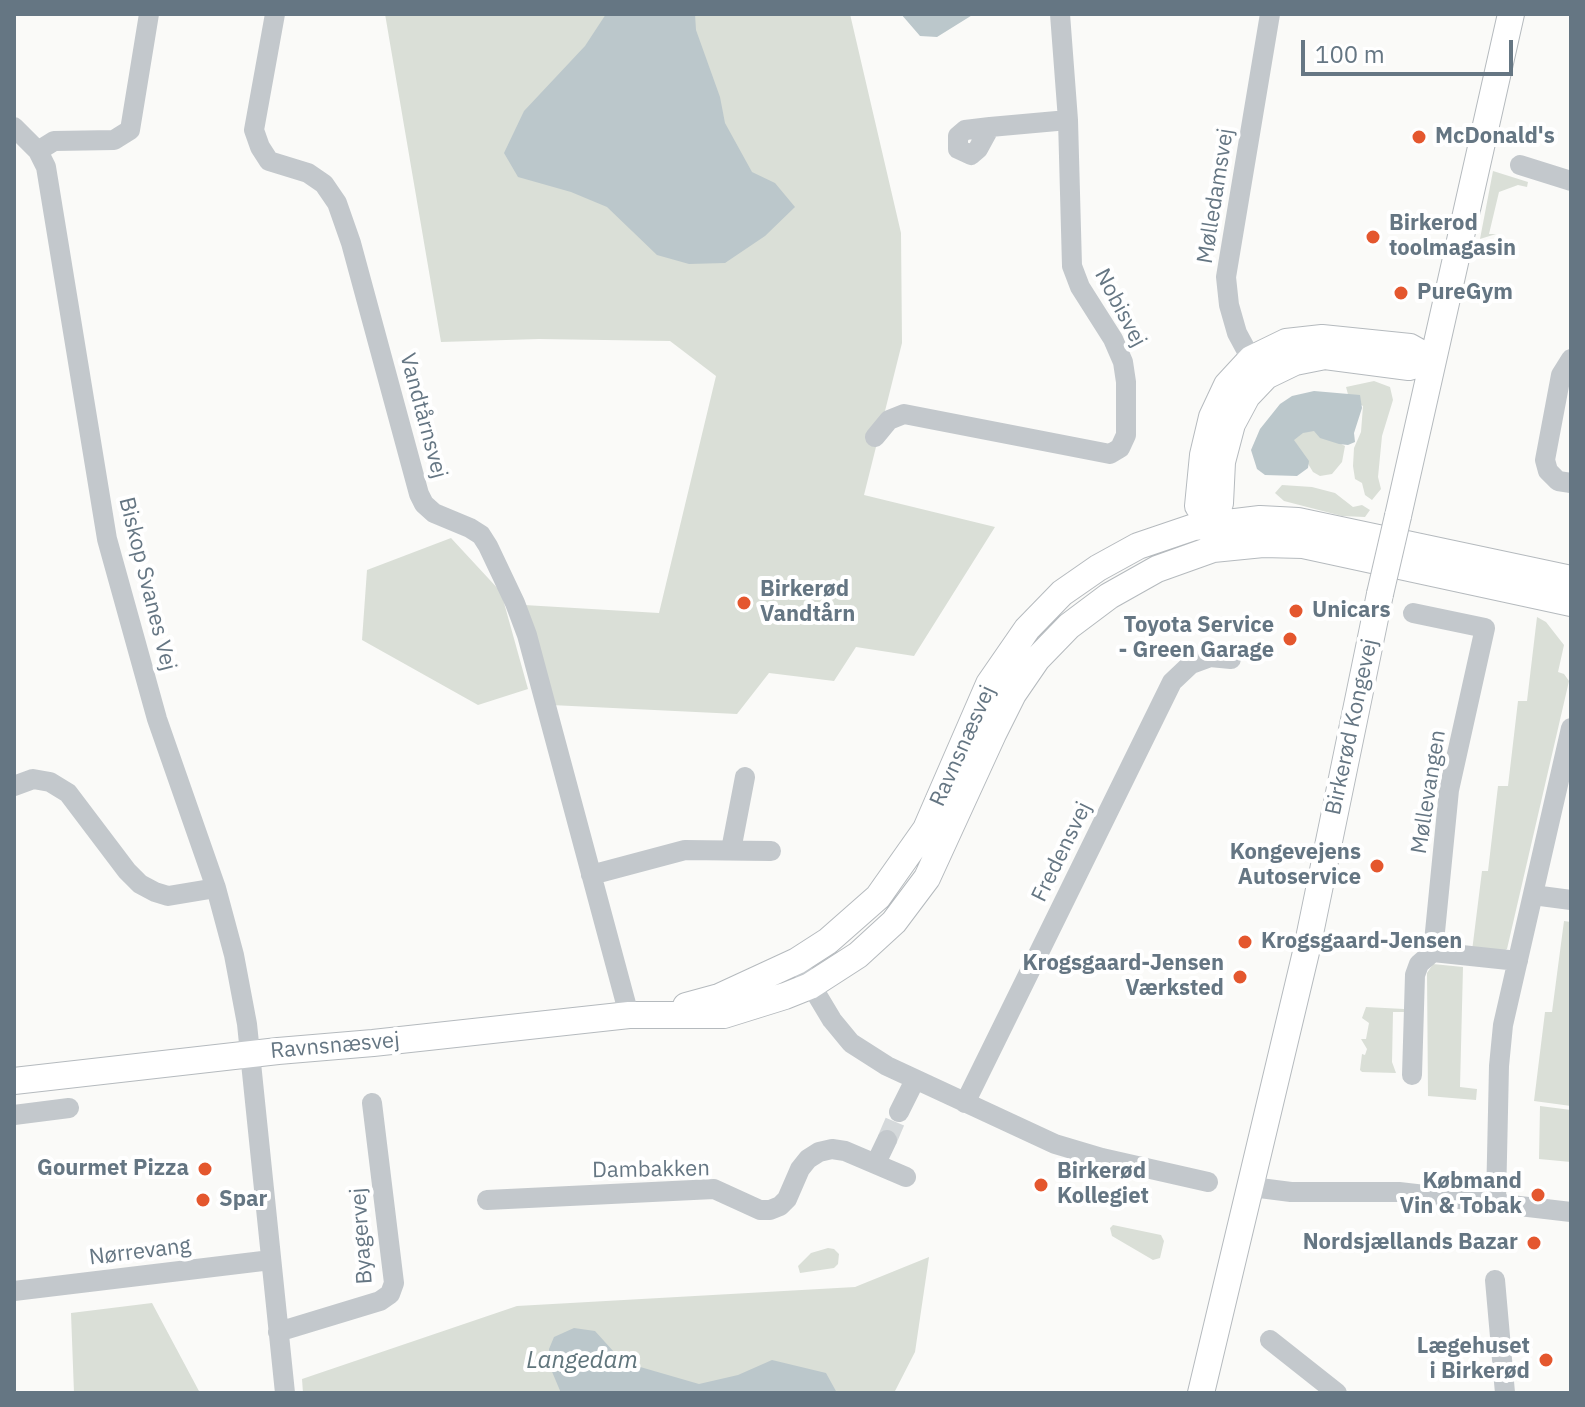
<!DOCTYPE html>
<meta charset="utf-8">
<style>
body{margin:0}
#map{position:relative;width:1585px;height:1407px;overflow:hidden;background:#fafaf8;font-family:"IBM Plex Sans",sans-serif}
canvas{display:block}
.frame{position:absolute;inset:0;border:16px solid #657683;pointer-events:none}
.scale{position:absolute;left:1301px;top:40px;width:212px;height:36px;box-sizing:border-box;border:4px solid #657683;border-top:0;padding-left:10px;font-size:24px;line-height:28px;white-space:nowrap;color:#657683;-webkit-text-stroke:6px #fff;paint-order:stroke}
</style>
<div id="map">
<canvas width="1585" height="1407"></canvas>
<div class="frame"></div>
<div class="scale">100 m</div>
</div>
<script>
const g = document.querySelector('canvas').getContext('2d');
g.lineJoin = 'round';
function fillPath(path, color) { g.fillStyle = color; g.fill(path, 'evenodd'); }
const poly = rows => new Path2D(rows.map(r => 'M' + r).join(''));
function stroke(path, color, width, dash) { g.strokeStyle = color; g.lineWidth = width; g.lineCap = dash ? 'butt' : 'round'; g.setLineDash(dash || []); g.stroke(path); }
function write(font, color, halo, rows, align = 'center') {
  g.font = font + ' "IBM Plex Sans",sans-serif'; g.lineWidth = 8; g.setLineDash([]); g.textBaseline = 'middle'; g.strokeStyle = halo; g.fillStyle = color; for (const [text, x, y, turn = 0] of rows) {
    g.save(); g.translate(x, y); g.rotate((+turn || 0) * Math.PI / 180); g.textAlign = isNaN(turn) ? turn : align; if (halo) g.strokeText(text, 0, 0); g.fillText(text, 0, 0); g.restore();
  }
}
const green = poly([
 [385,14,850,14,901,233,902,343,864,495,995,527,914,656,856,647,834,681,769,673,737,714,551,705,524,605,659,613,716,376,670,341,539,339,441,342],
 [1493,171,1528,182,1527,187,1518,185,1499,192,1489,234,1496,234,1480,239],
 [1374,381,1390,387,1393,400,1382,436,1378,477,1381,489,1372,500,1365,495,1362,483,1355,479,1353,466,1354,448,1361,432,1363,406,1349,398,1346,387],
 [1305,431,1317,431,1345,446,1342,462,1332,474,1320,476,1313,472,1293,439],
 [1282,485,1312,487,1335,493,1353,507,1362,505,1370,510,1365,517,1342,516,1284,501,1275,493],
 [451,538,501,592,528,689,478,705,362,640,367,570],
 [1537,617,1546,622,1564,645,1558,672,1564,674,1569,681,1507,949,1499,954,1472,951,1482,871,1488,871,1498,786,1508,786,1518,701,1527,701],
 [1564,921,1571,922,1571,1106,1534,1101,1545,1012,1552,1012],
 [1433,964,1463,967,1460,1087,1477,1089,1476,1100,1428,1096,1427,973],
 [1366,1007,1404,1009,1404,1012,1393,1012,1392,1062,1396,1073,1362,1072,1360,1070,1362,1054,1365,1055,1367,1049,1361,1039,1366,1039,1369,1023,1362,1018],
 [1540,1106,1571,1110,1571,1162,1539,1159],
 [1113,1225,1161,1235,1164,1241,1160,1258,1153,1260,1112,1236,1110,1228],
 [828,1248,834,1249,839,1254,838,1264,834,1268,800,1273,798,1266,811,1253],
 [929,1257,915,1352,894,1393,303,1393,302,1379,517,1306,855,1287],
 [152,1303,200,1393,74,1393,71,1313]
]);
const water = poly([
 [606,14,695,14,696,30,720,97,725,123,752,172,775,183,795,207,765,236,725,263,689,264,657,255,607,207,571,192,518,177,504,153,524,111,585,46],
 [901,14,974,14,937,37,920,36],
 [1314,391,1360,395,1362,408,1354,433,1355,442,1348,445,1339,444,1320,438,1314,431,1303,433,1294,440,1309,461,1308,468,1297,476,1265,475,1257,469,1251,450,1260,429,1280,404,1292,396],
 [574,1328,595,1331,623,1362,699,1384,738,1375,772,1360,826,1373,837,1393,561,1393,550,1367,549,1349,554,1337]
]);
const minorTunnel = poly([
 [887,1140,899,1112]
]);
const minor = poly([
 [275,14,254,130,260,147,269,161,308,173,324,184,337,203,351,243,419,494,424,504,434,513,470,528,481,535,488,546,515,603,527,635,629,1015],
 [14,127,38,151,46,167,107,539,157,719,216,888,234,955,247,1024,285,1393],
 [990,127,978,149,971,155,958,149,958,136,965,130,990,127,1068,120],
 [38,151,54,141,114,140,130,130,149,14],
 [1520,165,1571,181],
 [1571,359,1561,375,1545,460,1548,471,1558,481,1571,483],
 [1261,370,1251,359,1237,333,1229,305,1226,277,1270,14],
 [875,437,889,420,904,414,1110,454,1120,448,1126,435,1126,382,1123,362,1113,339,1080,287,1072,266,1068,120,1060,14],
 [1413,613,1485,628,1449,790,1433,952,1518,961],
 [14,786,33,779,50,782,68,793,127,871,140,884,155,892,168,896,216,888],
 [731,850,745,777],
 [591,875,685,850,771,851],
 [1533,895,1571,900],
 [805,975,832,1020,851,1043,887,1066,1055,1144,1102,1158,1208,1182],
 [1412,1075,1415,975,1419,964,1433,952],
 [965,1103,1172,682,1191,664,1210,657,1231,659],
 [899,1112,915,1080],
 [14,1115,69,1108],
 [876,1163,887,1140],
 [1252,1187,1291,1192,1399,1192,1571,1212],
 [487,1200,714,1189,760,1210,770,1210,780,1206,787,1199,800,1169,808,1159,819,1152,832,1149,845,1151,906,1177],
 [1496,1202,1499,1066,1503,1025,1571,728],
 [1495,1280,1505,1393],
 [14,1291,271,1260],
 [278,1332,380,1301,390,1294,394,1283,372,1103],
 [1270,1340,1337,1393]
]);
const major = poly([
 [1398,516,1511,14],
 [1212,524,1198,506,1203,455,1212,417,1227,385,1251,359,1286,342,1322,338,1410,347,1433,360],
 [1213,537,1212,524,1220,503,1222,462,1232,424,1247,396,1266,376,1295,362,1325,356,1409,367,1433,360],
 [686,1006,719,997,797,961,828,941,878,897,926,829,989,684,1027,629,1062,593,1098,568,1138,546,1194,527,1260,519,1298,521,1571,579],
 [14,1081,278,1051,373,1043,629,1015,724,1015,785,996,810,986,858,955,894,922,927,878,993,734,1013,694,1037,659,1069,626,1109,596,1157,569,1213,549,1263,544,1303,545,1571,603],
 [1201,1393,1307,948,1380,594]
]);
const majorBridge = poly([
 [1380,594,1398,516]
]);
const markers = [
 [1419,137,8,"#e4572e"],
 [1373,237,8,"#e4572e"],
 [1401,293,8,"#e4572e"],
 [744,603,8,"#e4572e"],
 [1296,611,8,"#e4572e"],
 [1290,639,8,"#e4572e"],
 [1377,866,8,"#e4572e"],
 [1245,942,8,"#e4572e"],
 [1240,977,8,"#e4572e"],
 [205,1169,8,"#e4572e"],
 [1041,1185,8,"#e4572e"],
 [1538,1195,8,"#e4572e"],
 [203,1200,8,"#e4572e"],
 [1534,1243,8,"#e4572e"],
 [1546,1360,8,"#e4572e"]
];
const poiNames = [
 ["McDonald's",1435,137],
 ["Birkerod",1389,224],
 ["toolmagasin",1389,249],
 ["PureGym",1417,293],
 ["Birkerød",760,590],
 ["Vandtårn",760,615],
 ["Unicars",1312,611],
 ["Toyota Service",1274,626,"right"],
 ["- Green Garage",1274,651,"right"],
 ["Kongevejens",1361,853,"right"],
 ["Autoservice",1361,878,"right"],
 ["Krogsgaard-Jensen",1261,942],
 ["Krogsgaard-Jensen",1224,964,"right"],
 ["Værksted",1224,989,"right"],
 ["Gourmet Pizza",189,1169,"right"],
 ["Birkerød",1057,1172],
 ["Kollegiet",1057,1197],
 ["Købmand",1522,1182,"right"],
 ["Vin & Tobak",1522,1207,"right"],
 ["Spar",219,1200],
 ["Nordsjællands Bazar",1518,1243,"right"],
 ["Lægehuset",1530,1347,"right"],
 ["i Birkerød",1530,1372,"right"]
];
const streetNames = [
 ["Mølledamsvej",1216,196,-81],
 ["Nobisvej",1120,308,62],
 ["Vandtårnsvej",423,416,75],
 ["Biskop Svanes Vej",147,584,76],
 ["Birkerød Kongevej",1352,727,-78],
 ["Ravnsnæsvej",963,746,-66],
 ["Møllevangen",1429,792,-81],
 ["Fredensvej",1062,852,-64],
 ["Ravnsnæsvej",335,1046,-5],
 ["Dambakken",651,1170,-1],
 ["Byagervej",362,1236,-94],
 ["Nørrevang",140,1252,-7]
];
const waterNames = [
 ["Langedam",582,1361]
];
fillPath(green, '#dadfd7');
fillPath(water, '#bbc7cb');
stroke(minorTunnel, '#d5d9db', 20, [20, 10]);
stroke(major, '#b5babe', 28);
stroke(minor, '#c3c8cc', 20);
stroke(major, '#fff', 26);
stroke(majorBridge, '#b5babe', 28, []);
stroke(majorBridge, '#fff', 26);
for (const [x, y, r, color] of markers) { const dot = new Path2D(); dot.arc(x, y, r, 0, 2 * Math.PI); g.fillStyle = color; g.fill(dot); stroke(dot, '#fff', 3); }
write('bold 22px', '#657683', '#fff', poiNames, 'left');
write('22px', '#657683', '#fff', streetNames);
write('italic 24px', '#60757c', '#fff', waterNames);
</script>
